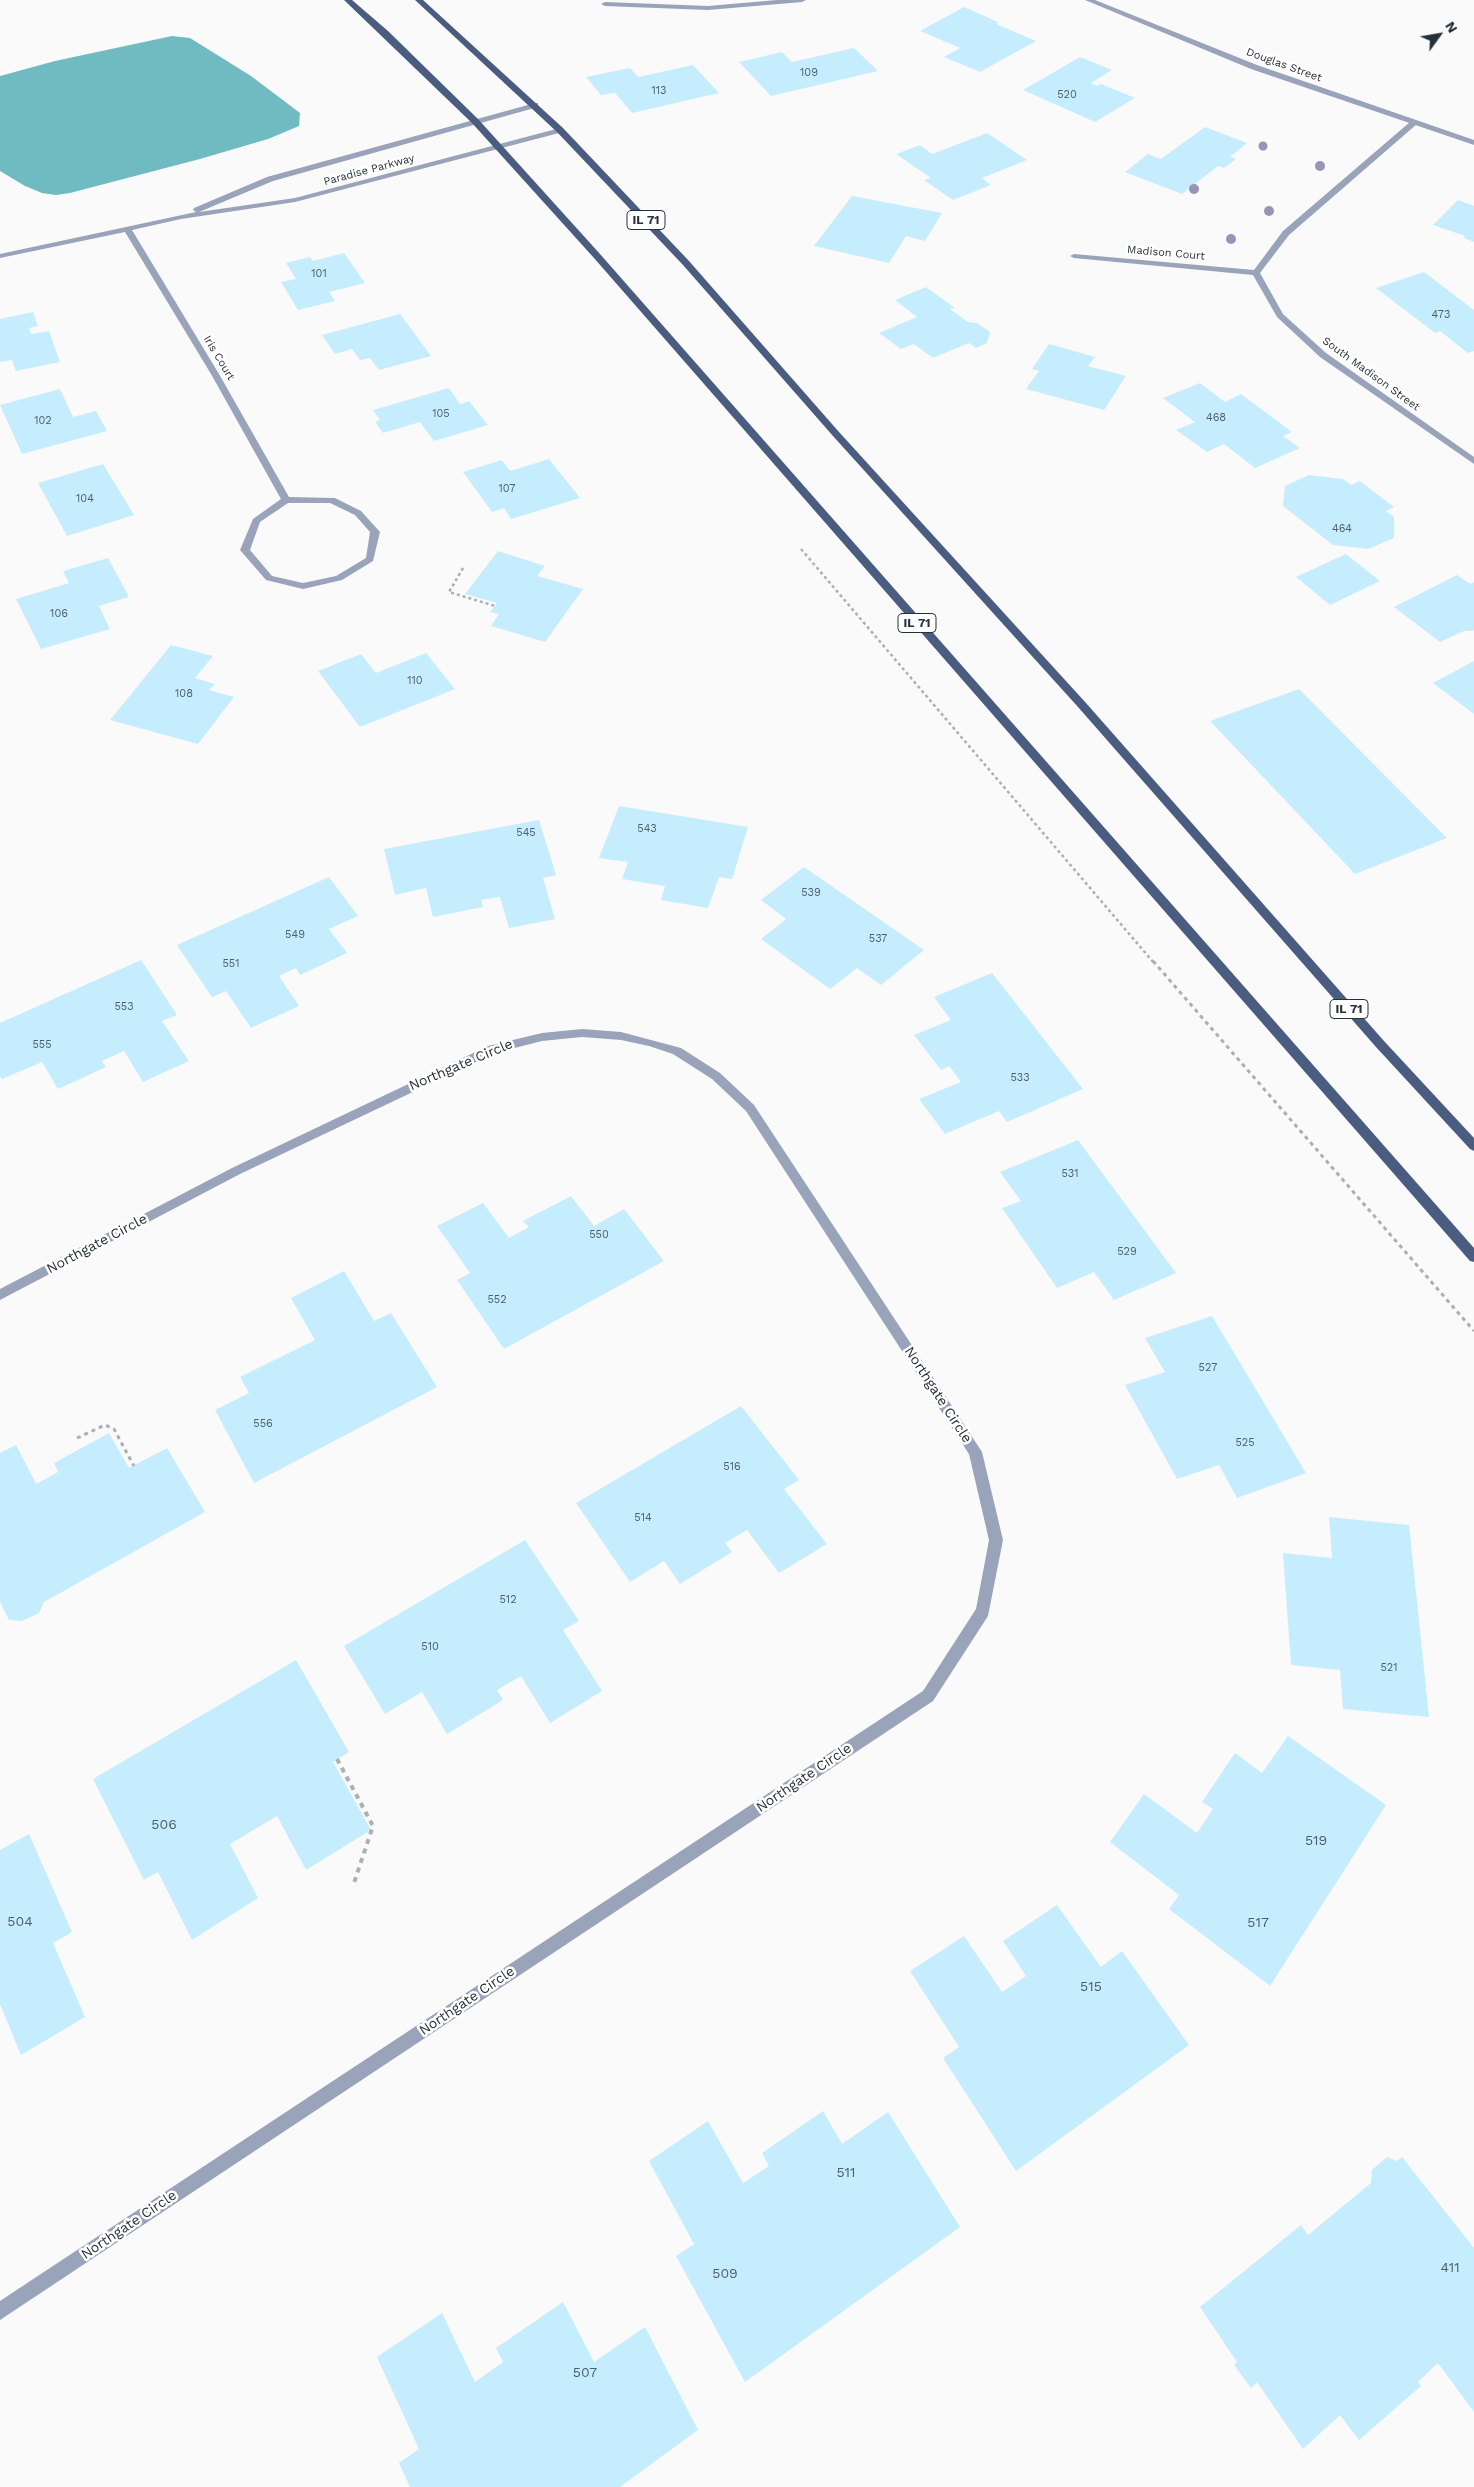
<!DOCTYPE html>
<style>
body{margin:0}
#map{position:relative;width:1474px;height:2487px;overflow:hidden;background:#fafafa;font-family:"Work Sans",sans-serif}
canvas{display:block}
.north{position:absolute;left:1414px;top:10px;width:50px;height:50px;-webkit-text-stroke:4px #fff;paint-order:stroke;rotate:58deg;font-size:14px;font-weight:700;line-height:20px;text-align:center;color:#263039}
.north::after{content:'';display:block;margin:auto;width:18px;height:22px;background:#263039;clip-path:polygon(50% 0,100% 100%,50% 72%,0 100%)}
</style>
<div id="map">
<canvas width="1474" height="2487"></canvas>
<div class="north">N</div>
</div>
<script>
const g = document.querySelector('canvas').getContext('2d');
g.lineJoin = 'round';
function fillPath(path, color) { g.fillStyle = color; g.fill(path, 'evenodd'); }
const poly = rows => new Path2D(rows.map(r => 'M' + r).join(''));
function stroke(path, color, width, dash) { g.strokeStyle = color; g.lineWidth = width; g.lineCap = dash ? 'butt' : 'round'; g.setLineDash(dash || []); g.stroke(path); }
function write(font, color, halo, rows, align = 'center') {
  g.font = font + ' "Work Sans",sans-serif'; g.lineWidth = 5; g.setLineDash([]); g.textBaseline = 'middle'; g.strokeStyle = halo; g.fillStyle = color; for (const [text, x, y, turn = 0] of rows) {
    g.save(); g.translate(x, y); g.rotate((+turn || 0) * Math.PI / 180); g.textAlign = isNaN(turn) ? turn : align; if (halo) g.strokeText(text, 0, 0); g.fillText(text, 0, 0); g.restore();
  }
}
const water = poly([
 [172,36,190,38,251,76,300,113,299,126,268,139,200,159,70,193,56,195,42,193,25,186,0,171,0,76,55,61]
]);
const building = poly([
 [964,7,998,22,996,24,1036,41,980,72,944,57,960,48,920,31],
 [854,48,878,71,771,96,739,62,782,52,792,62],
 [1080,57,1112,70,1091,83,1097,86,1101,84,1135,98,1095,122,1023,90],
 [693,65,719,93,632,113,615,93,601,95,586,77,630,68,638,77],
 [1205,127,1247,143,1230,157,1236,159,1224,168,1218,166,1182,194,1125,172,1148,154,1161,159],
 [987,133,1027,160,982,178,991,185,953,200,924,180,931,178,896,154,920,145,932,154],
 [852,196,942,213,925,241,906,236,889,263,814,246],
 [1458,200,1474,206,1474,242,1464,238,1465,236,1433,225],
 [344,253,365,283,329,292,335,301,298,310,281,282,296,279,286,263,310,257,313,261],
 [1424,272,1474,310,1474,351,1468,353,1440,331,1435,333,1376,288],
 [926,287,955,308,950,309,968,322,977,323,990,332,987,343,976,348,969,343,933,358,914,344,901,349,879,333,917,317,895,300],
 [33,312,38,326,29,328,31,334,49,331,60,362,16,371,12,360,0,362,0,319],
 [400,314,431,356,379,370,370,358,360,360,352,349,335,354,322,335],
 [1049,344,1095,357,1088,366,1126,376,1104,410,1026,389,1039,371,1032,369],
 [1200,383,1225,402,1241,394,1292,432,1283,436,1300,448,1255,468,1224,444,1207,452,1176,430,1195,422,1163,398],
 [449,388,460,404,469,401,488,425,434,441,420,422,383,433,375,422,380,420,373,410],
 [60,389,73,417,96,411,107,431,22,454,0,405],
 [549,459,580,498,511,519,504,508,492,512,463,472,502,460,510,471],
 [103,464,134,515,67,536,38,483],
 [1309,475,1343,479,1351,485,1360,481,1394,507,1386,511,1394,517,1394,538,1368,549,1333,545,1283,506,1285,486],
 [498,551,545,566,537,576,583,589,545,642,491,626,499,614,490,612,497,603,465,594],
 [1346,554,1380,581,1330,605,1296,577],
 [108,558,129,597,99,606,110,629,41,649,16,599,69,583,63,571],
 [1457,575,1470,584,1474,582,1474,630,1472,631,1464,631,1440,642,1394,607],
 [171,645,213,656,195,678,215,684,209,690,234,697,198,744,110,720],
 [426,653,455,689,360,727,318,671,361,654,376,673],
 [1474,661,1474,714,1433,683],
 [1299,689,1447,838,1355,874,1210,721],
 [619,806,748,827,732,879,719,877,708,908,661,900,665,886,622,879,628,862,599,858],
 [539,820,556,875,543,878,555,919,509,928,500,897,481,900,483,907,433,917,426,888,395,895,384,849],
 [804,867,924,950,881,985,857,968,830,989,761,939,786,919,761,900],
 [329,877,358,916,329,929,347,953,300,975,296,968,279,976,299,1006,251,1028,226,991,212,997,177,945],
 [141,960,177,1015,162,1021,189,1061,143,1082,124,1051,102,1061,106,1067,58,1089,42,1062,2,1079,0,1076,0,1023],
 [992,973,1083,1089,1007,1122,999,1111,945,1134,919,1099,961,1082,949,1066,941,1070,914,1035,951,1020,934,997],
 [1078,1140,1176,1273,1114,1300,1094,1272,1057,1288,1002,1208,1021,1201,1000,1172],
 [571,1196,594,1226,624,1209,664,1261,504,1349,457,1280,470,1273,437,1226,483,1203,509,1238,529,1227,523,1221],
 [344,1271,374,1321,391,1313,437,1387,254,1483,215,1410,249,1393,240,1377,315,1340,291,1298],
 [1212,1316,1306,1473,1237,1498,1219,1465,1177,1479,1125,1385,1165,1372,1145,1338],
 [741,1406,799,1480,784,1489,827,1544,779,1573,747,1530,725,1543,732,1552,680,1584,664,1561,630,1582,576,1503],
 [109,1433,129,1468,167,1448,205,1512,44,1602,39,1613,22,1621,9,1620,0,1602,0,1453,16,1445,36,1484,58,1472,54,1463],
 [1329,1517,1409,1525,1429,1717,1343,1709,1340,1670,1291,1665,1283,1553,1332,1558],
 [525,1540,579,1621,563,1630,602,1691,550,1723,521,1676,497,1690,503,1700,447,1734,422,1692,385,1714,344,1646],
 [296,1660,349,1752,333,1762,371,1830,306,1870,277,1816,230,1844,258,1898,192,1940,158,1872,144,1880,93,1779],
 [1288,1736,1386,1805,1270,1986,1169,1909,1179,1895,1110,1842,1144,1794,1197,1833,1213,1809,1202,1802,1235,1753,1262,1773],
 [29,1834,72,1932,53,1943,85,2017,21,2055,0,2004,0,1850],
 [1057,1905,1101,1967,1122,1951,1189,2045,1016,2171,943,2058,959,2047,910,1971,964,1936,1002,1992,1026,1976,1003,1941],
 [823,2111,842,2144,888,2112,960,2227,745,2382,676,2256,694,2244,649,2161,708,2121,743,2183,769,2166,762,2153],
 [1387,2157,1397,2161,1402,2157,1474,2248,1474,2412,1438,2363,1418,2382,1421,2386,1359,2440,1340,2415,1303,2449,1257,2382,1251,2388,1234,2365,1237,2362,1200,2307,1301,2225,1308,2235,1371,2183,1372,2170],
 [563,2302,594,2362,645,2327,698,2430,620,2487,410,2487,399,2463,419,2449,377,2357,442,2313,475,2382,503,2362,496,2348]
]);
const pathFar2 = poly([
 [801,549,1154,963],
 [463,568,449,592,495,606]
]);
const pathFar1 = poly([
 [1153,961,1474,1331],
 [77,1438,105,1425,114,1429,134,1466]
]);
const path = poly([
 [337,1759,373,1826,354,1883]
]);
const minor = poly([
 [777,0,806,0,802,2,708,10,605,6,601,4,605,2,708,6,777,0],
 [535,103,538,103,538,107,273,181,199,212,295,198,560,128,563,128,563,132,295,202,181,219,132,230,219,374,289,497,335,498,361,511,380,532,373,561,342,580,303,589,266,580,240,550,253,519,281,499,211,374,125,232,0,258,0,254,196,212,193,210,194,208,267,177,535,103],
 [288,503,330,503,355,515,370,532,366,558,336,576,303,583,272,576,250,550,260,522,288,503],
 [1410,122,1417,124,1289,235,1260,273,1283,314,1326,353,1474,457,1474,464,1320,357,1277,317,1253,275,1074,258,1070,256,1074,254,1254,270,1283,231,1410,122],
 [582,1029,621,1032,681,1048,720,1073,754,1105,982,1452,1003,1540,988,1616,933,1701,0,2320,0,2301,923,1691,976,1609,989,1540,969,1454,746,1111,712,1079,673,1054,649,1046,621,1040,582,1037,542,1041,495,1053,240,1174,0,1300,0,1289,232,1168,488,1046,542,1033,582,1029]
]);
const tertiary = poly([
 [1085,0,1095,0,1257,65,1474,140,1474,145,1251,69,1085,0]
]);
const primary = poly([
 [344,0,352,0,388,31,478,119,600,254,1474,1248,1474,1262,1470,1261,594,258,472,123,344,0],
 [415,0,423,0,563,128,689,261,839,432,1086,703,1384,1041,1474,1138,1474,1151,1470,1149,1376,1047,1078,707,833,436,683,265,557,132,415,0]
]);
const trees = [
 [1263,146,4.5],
 [1320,166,5],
 [1194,189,5],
 [1269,211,5],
 [1231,239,5]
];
const farStreetnames = [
 ["Douglas Street",1284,65,20],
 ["Paradise Parkway",369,170,-15],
 ["Madison Court",1166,253,5],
 ["Iris Court",219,358,59],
 ["South Madison Street",1371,374,36]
];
const numberNames = [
 ["109",809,73],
 ["113",659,91],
 ["520",1067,95],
 ["101",319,274],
 ["473",1441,315],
 ["105",441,414],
 ["468",1216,418],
 ["102",43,421],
 ["107",507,489],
 ["104",85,499],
 ["464",1342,529],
 ["106",59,614],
 ["110",415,681],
 ["108",184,694],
 ["543",647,829],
 ["545",526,833],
 ["539",811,893],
 ["549",295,935],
 ["537",878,939],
 ["551",231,964],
 ["553",124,1007],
 ["555",42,1045],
 ["533",1020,1078],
 ["531",1070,1174],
 ["550",599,1235],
 ["529",1127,1252],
 ["552",497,1300],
 ["527",1208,1368],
 ["556",263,1424],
 ["525",1245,1443],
 ["516",732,1467],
 ["514",643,1518],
 ["512",508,1600],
 ["510",430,1647],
 ["521",1389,1668]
];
const shields = [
 [646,220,38],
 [917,623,38],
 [1349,1009,38]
];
const shieldNames = [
 ["IL 71",646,220],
 ["IL 71",917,623],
 ["IL 71",1349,1009]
];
const streetNames = [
 ["Northgate Circle",461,1065,-23],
 ["Northgate Circle",97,1244,-28],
 ["Northgate Circle",938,1395,57],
 ["Northgate Circle",804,1778,-34],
 ["Northgate Circle",467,2001,-34],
 ["Northgate Circle",129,2225,-34]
];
const nearNumbernames = [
 ["506",164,1825],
 ["519",1316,1841],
 ["504",20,1922],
 ["517",1258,1923],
 ["515",1091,1987],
 ["511",846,2173],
 ["411",1450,2268],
 ["509",725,2274],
 ["507",585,2373]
];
fillPath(water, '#70bbc2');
fillPath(building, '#c6edfd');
stroke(pathFar2, '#acafb3', 2.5, [3, 3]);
stroke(pathFar1, '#acafb3', 3, [4, 4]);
stroke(path, '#acafb3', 4, [5, 5]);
fillPath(minor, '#99a3b9');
fillPath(tertiary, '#99a3b9');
fillPath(primary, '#4b5c81');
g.fillStyle = '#9894b8';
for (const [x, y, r] of trees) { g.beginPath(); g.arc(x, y, r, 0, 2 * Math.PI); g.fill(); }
write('11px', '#263039', '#fff', farStreetnames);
write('11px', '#4e5f6a', null, numberNames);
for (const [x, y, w] of shields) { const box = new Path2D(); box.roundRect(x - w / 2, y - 9.5, w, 19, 4); g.fillStyle = '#fff'; g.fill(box); stroke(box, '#263039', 1); }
write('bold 12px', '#263039', null, shieldNames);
write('14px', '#263039', '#fff', streetNames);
write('14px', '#4e5f6a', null, nearNumbernames);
</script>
